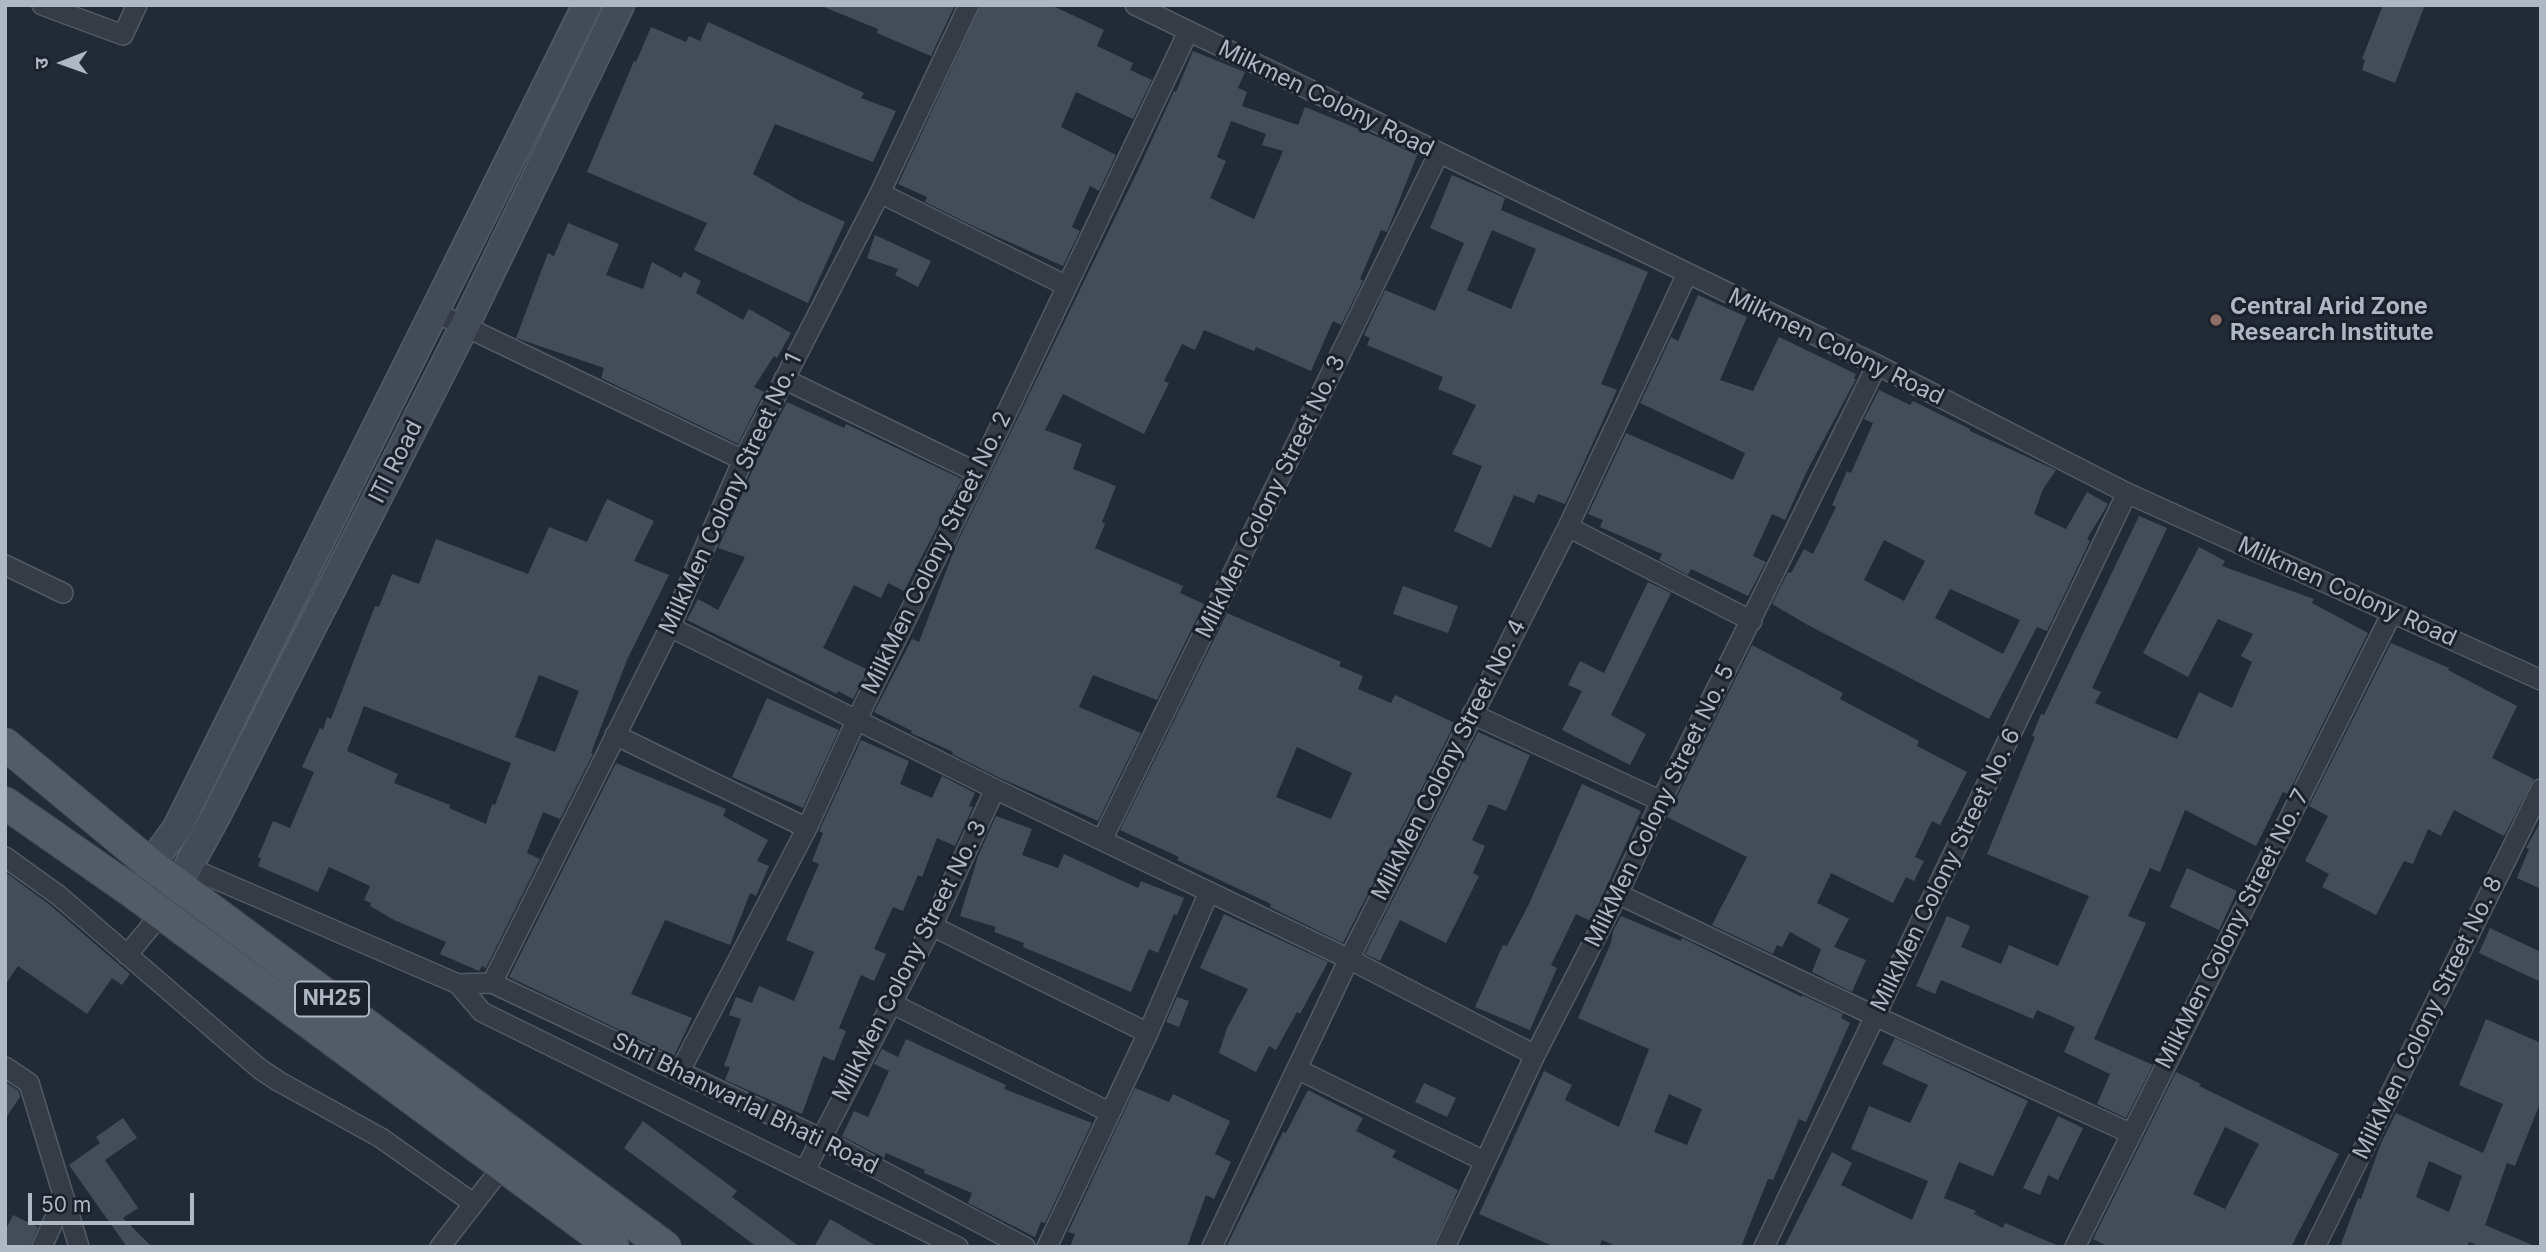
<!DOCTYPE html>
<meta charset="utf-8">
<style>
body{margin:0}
#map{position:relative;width:2546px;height:1252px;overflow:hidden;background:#222a36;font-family:Inter,"Noto Sans Devanagari",sans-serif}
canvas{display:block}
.frame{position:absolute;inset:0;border:7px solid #afb7c3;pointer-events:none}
.north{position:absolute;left:28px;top:28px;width:70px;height:70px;-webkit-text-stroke:5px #1a212b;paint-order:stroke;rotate:269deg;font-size:19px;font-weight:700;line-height:28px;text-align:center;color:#afb7c3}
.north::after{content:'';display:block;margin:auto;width:24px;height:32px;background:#afb7c3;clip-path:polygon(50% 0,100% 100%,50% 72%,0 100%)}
.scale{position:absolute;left:28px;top:1193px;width:166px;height:32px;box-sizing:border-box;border:4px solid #afb7c3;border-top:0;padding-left:9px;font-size:21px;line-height:24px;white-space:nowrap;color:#afb7c3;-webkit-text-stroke:5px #1a212b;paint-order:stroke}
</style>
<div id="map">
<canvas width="2546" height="1252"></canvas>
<div class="frame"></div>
<div class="north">उ</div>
<div class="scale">50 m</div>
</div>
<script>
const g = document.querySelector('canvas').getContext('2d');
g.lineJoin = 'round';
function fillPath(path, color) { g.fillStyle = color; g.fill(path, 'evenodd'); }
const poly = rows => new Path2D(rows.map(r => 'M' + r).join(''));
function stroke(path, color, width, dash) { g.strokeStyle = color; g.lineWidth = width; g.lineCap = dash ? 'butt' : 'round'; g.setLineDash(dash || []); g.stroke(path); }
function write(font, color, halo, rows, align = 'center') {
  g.font = font + ' Inter,sans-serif'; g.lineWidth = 6; g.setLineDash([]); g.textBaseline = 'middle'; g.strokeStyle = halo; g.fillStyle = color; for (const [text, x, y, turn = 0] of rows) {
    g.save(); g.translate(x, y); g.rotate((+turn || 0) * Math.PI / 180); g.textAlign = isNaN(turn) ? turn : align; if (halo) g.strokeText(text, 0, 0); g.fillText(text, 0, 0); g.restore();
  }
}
const building = poly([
 [819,5,955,5,931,56,877,33,878,29],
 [981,5,1051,5,1104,30,1097,46,1133,63,1130,70,1152,80,1133,119,1076,92,1061,127,1116,155,1099,191,1090,186,1072,227,1080,231,1063,266,973,226,925,202,927,197,898,184],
 [2383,5,2425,5,2395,83,2362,70,2365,60,2362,59],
 [708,22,864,93,861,98,896,111,873,162,775,124,753,174,798,200,845,222,808,303,694,250,707,223,587,172,634,61,636,62,651,27,686,42,689,36,700,41],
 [1193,51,1245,72,1238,88,1247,92,1242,106,1298,125,1305,107,1378,137,1417,155,1387,232,1381,230,1360,279,1363,281,1341,325,1333,321,1311,371,1256,347,1254,351,1204,330,1195,350,1182,344,1164,381,1169,383,1144,434,1063,394,1045,430,1082,444,1073,469,1116,486,1102,522,1105,524,1095,548,1183,586,1180,593,1204,604,1157,700,1093,675,1079,707,1141,733,1098,821,1000,778,952,754,953,752,911,733,912,731,874,712,912,639,919,642,956,545,1140,166,1174,91,1176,92],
 [1231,121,1266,134,1262,145,1283,151,1254,219,1210,198,1226,161,1217,157],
 [1452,175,1505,198,1501,210,1648,272,1601,384,1617,390,1565,504,1538,494,1534,503,1514,495,1491,548,1454,531,1482,466,1452,454,1476,405,1438,389,1443,377,1367,345,1370,338,1364,335,1385,290,1435,311,1464,243,1430,228],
 [1492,230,1536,249,1511,309,1467,290],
 [568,223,619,244,606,275,643,289,652,262,681,278,684,272,701,281,696,293,743,320,749,309,791,333,777,358,774,356,754,387,764,392,738,444,601,378,604,368,516,338,548,253,554,256],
 [875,235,931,261,918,287,895,275,898,269,867,258],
 [1698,295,1747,317,1720,380,1753,391,1779,337,1856,374,1854,378,1856,379,1807,471,1785,520,1772,514,1753,556,1766,562,1748,596,1691,569,1688,575,1659,560,1662,554,1600,527,1603,520,1588,514,1626,433,1733,480,1745,453,1640,403,1671,337,1678,341],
 [1879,390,1910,405,1913,401,1970,429,1970,431,2056,470,2043,489,2034,514,2066,529,2087,492,2108,504,2087,539,2090,541,2047,631,2037,627,1989,719,1806,624,1772,604,1788,572,1791,573,1804,549,1813,554,1836,507,1832,505,1847,471,1851,473,1873,423,1864,419],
 [1884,540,1925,561,1904,601,1864,580],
 [1950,589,2020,620,2003,654,1935,618],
 [787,402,844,428,846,424,962,479,904,591,888,583,881,598,854,585,823,648,868,670,853,699,838,691,837,694,687,620,698,599,718,610,745,557,718,548,757,460],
 [607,499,654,521,634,561,669,575,627,660,591,753,593,754,560,819,543,812,527,853,540,859,486,968,482,966,479,971,440,954,446,942,394,920,370,906,371,903,364,900,370,886,329,867,318,892,258,866,261,858,258,857,273,821,290,828,314,772,302,767,320,728,323,730,327,717,331,719,375,606,379,607,392,574,419,584,436,539,528,574,549,527,587,542],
 [539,675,579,691,555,752,515,737],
 [364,706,511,763,495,805,492,804,486,824,449,808,450,805,394,783,398,774,347,751],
 [2139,516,2167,528,2092,688,2101,692,2095,703,2177,739,2199,692,2232,708,2252,662,2241,656,2253,634,2218,619,2188,677,2143,653,2199,547,2225,561,2222,566,2314,599,2312,603,2368,633,2288,794,2283,792,2256,846,2185,810,2160,872,2150,868,2128,916,2146,923,2094,1039,2153,1065,2126,1118,2097,1104,2110,1074,2064,1052,2075,1027,2037,1010,2033,1019,1941,980,1935,994,1916,986,1947,916,1970,926,1961,947,2001,964,2009,945,2058,966,2089,896,1987,854,2035,737,2032,736,2041,714,2044,715],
 [1648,582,1671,593,1611,715,1646,734,1630,765,1562,730,1582,691,1568,685,1580,661,1604,673],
 [1403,586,1458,606,1448,633,1393,614],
 [1227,613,1341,662,1339,666,1363,676,1358,689,1391,703,1395,695,1455,723,1343,943,1270,907,1271,904,1177,860,1179,857,1120,830],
 [1297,747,1352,773,1331,819,1276,797],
 [2391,643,2449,668,2448,670,2517,706,2492,758,2534,779,2504,836,2454,810,2441,836,2428,829,2413,864,2404,861,2376,915,2322,887,2329,874,2305,861,2328,816,2309,806],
 [1752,645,1843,693,1840,699,1919,741,1917,746,1967,772,1940,825,1932,821,1915,857,1924,861,1914,881,1906,877,1893,903,1831,873,1817,903,1849,919,1834,947,1866,960,1852,992,1812,972,1821,949,1790,932,1782,947,1777,945,1773,954,1712,925,1747,857,1667,817],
 [767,698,839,730,803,808,732,777],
 [1478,732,1530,755,1506,811,1489,804,1472,840,1485,846,1473,873,1479,876,1446,943,1400,920,1380,961,1365,954],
 [861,740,909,761,900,784,932,798,942,776,975,793,969,806,973,807,955,846,937,838,922,877,918,875,903,911,893,907,874,949,886,954,874,981,861,975,839,1028,846,1031,834,1061,823,1056,802,1114,725,1080,730,1067,724,1066,741,1019,729,1015,736,997,752,1003,759,986,794,1001,814,952,786,940,819,864,812,861,823,833,819,831],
 [616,763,726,809,723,816,768,840,757,861,769,866,756,896,750,893,730,945,665,920,631,994,692,1018,674,1056,509,977],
 [1582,784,1641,811,1591,921,1576,914,1551,965,1557,968,1530,1030,1475,1007,1503,945,1507,946,1528,906],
 [996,816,1032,829,1022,855,1058,868,1064,854,1138,888,1141,881,1184,898,1177,915,1174,914,1158,953,1149,949,1131,992,1023,947,1024,943,994,932,996,927,960,916,978,856],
 [2541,821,2541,889,2517,878,2529,849,2526,848],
 [2187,868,2237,891,2219,930,2170,907],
 [5,872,50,905,130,974,122,985,112,978,87,1014,18,966,5,985],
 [1224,914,1328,962,1300,1014,1297,1012,1276,1050,1269,1046,1256,1072,1219,1053,1227,1028,1248,989,1200,968],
 [1621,916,1681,941,1682,938,1802,997,1802,995,1843,1014,1841,1018,1850,1023,1806,1122,1799,1119,1773,1180,1768,1179,1741,1247,1618,1247,1602,1240,1599,1247,1555,1247,1479,1214,1544,1071,1572,1085,1565,1100,1619,1127,1649,1049,1578,1018,1611,943,1613,931],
 [1669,1094,1702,1109,1687,1145,1654,1132],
 [2490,928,2541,952,2541,982,2479,953],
 [1177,997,1189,1001,1179,1027,1166,1022],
 [2486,1019,2541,1043,2541,1101,2515,1166,2507,1163,2485,1225,2537,1247,2482,1247,2469,1242,2467,1247,2340,1247,2358,1198,2361,1199,2381,1143,2396,1113,2483,1153,2503,1104,2459,1085],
 [2429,1161,2462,1176,2449,1212,2416,1197],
 [1895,1038,2028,1101,1993,1176,1959,1162,1944,1198,1976,1211,1974,1214,2003,1228,2005,1223,2061,1247,1784,1247,1832,1152,1852,1163,1841,1185,1912,1220,1928,1181,1851,1149,1869,1106,1910,1123,1928,1085,1882,1064],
 [906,1039,1006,1085,1004,1089,1092,1123,1045,1223,1041,1222,1035,1237,968,1203,972,1193,924,1173,925,1170,886,1153,884,1158,842,1136,854,1111,868,1117,889,1071,874,1064,882,1049,898,1057],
 [2176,1072,2201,1084,2199,1086,2339,1154,2291,1247,2109,1247,2093,1239],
 [2225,1127,2259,1144,2225,1209,2193,1194],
 [5,1082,19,1091,20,1097,5,1119],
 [1424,1083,1456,1098,1447,1117,1415,1102],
 [1135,1088,1169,1102,1173,1094,1230,1121,1215,1154,1231,1162,1214,1199,1206,1195,1187,1247,1070,1247,1075,1234,1068,1232],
 [1308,1090,1363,1118,1356,1131,1396,1151,1392,1157,1458,1190,1433,1247,1226,1247,1283,1132,1286,1133],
 [2058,1116,2083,1128,2058,1180,2048,1175,2040,1195,2023,1188],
 [123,1118,137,1138,105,1160,138,1208,123,1218,152,1247,127,1247,69,1165,100,1143,96,1137],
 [643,1121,737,1191,732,1197,800,1247,757,1247,624,1148],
 [13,1215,38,1227,30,1247,5,1247,5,1231],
 [830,1219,878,1247,814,1247]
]);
const street = poly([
 [42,5,123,35,137,5],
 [1135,5,1877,365,2127,493,2541,680],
 [880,193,1065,285],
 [435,312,743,460],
 [784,379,978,473],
 [1568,527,1752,621],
 [5,565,63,593],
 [670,627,995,789,1349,959,1535,1055],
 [1472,714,1661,801],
 [615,735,807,828],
 [1102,840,1439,153],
 [5,857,58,895,260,1069,278,1081,381,1138,473,1203],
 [188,867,458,984,482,1012,958,1247],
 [1618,894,1875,1016,2130,1133],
 [932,926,1148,1033],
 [127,955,161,914],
 [492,983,670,627,743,460,880,193,969,5],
 [458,984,492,983,820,1138,1025,1247],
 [891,1003,1109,1112],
 [5,1067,29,1083,79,1247],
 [1297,1069,1484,1161],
 [680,1071,807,828,857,719,978,473,1188,32],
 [805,1170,932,926,995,789],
 [42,1247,64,1197],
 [440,1247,503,1166],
 [1047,1247,1148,1033,1209,892],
 [1212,1247,1349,959,1568,527,1687,274],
 [1445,1247,1535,1055,1618,894,1661,801,1877,365],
 [1764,1247,2127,493],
 [2075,1247,2392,613],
 [2315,1247,2541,789]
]);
const secondary = poly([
 [137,883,177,828,587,5],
 [159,913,178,885,215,818,464,327,620,5]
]);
const primary = poly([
 [5,744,151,865,665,1247],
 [5,803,130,890,613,1247]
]);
const markers = [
 [2216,320,7,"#8d6e63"]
];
const shields = [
 [332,999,74]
];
const shieldNames = [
 ["NH25",332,999]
];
const streetNames = [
 ["Milkmen Colony Road",1326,99,26],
 ["Milkmen Colony Road",1836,347,26],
 ["ITI Road",396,462,-63],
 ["MilkMen Colony Street No. 1",731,494,-65],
 ["MilkMen Colony Street No. 3",1271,497,-64],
 ["MilkMen Colony Street No. 2",937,553,-64],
 ["Milkmen Colony Road",2347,592,24],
 ["MilkMen Colony Street No. 4",1449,760,-63],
 ["MilkMen Colony Street No. 5",1660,806,-64],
 ["MilkMen Colony Street No. 6",1946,870,-64],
 ["MilkMen Colony Street No. 7",2233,929,-63],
 ["MilkMen Colony Street No. 3",910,961,-63],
 ["MilkMen Colony Street No. 8",2428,1018,-64],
 ["Shri Bhanwarlal Bhati Road",745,1104,26]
];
const poiNames = [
 ["Central Arid Zone",2230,307],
 ["Research Institute",2230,333]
];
fillPath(building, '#434d5a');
stroke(street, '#525a64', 22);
stroke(secondary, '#525a64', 31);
stroke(primary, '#3e4550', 34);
stroke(street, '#353c46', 19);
stroke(secondary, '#434b59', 28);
stroke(primary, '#535b66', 32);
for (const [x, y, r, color] of markers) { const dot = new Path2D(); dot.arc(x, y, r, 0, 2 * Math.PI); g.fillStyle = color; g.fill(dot); stroke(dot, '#1a212b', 2.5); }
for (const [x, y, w] of shields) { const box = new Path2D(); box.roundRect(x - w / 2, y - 17.5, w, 35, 5); g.fillStyle = '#1a212b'; g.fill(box); stroke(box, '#afb7c3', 2); }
write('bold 21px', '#afb7c3', null, shieldNames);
write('23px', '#afb7c3', '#1a212b', streetNames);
write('bold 23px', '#afb7c3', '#1a212b', poiNames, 'left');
</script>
